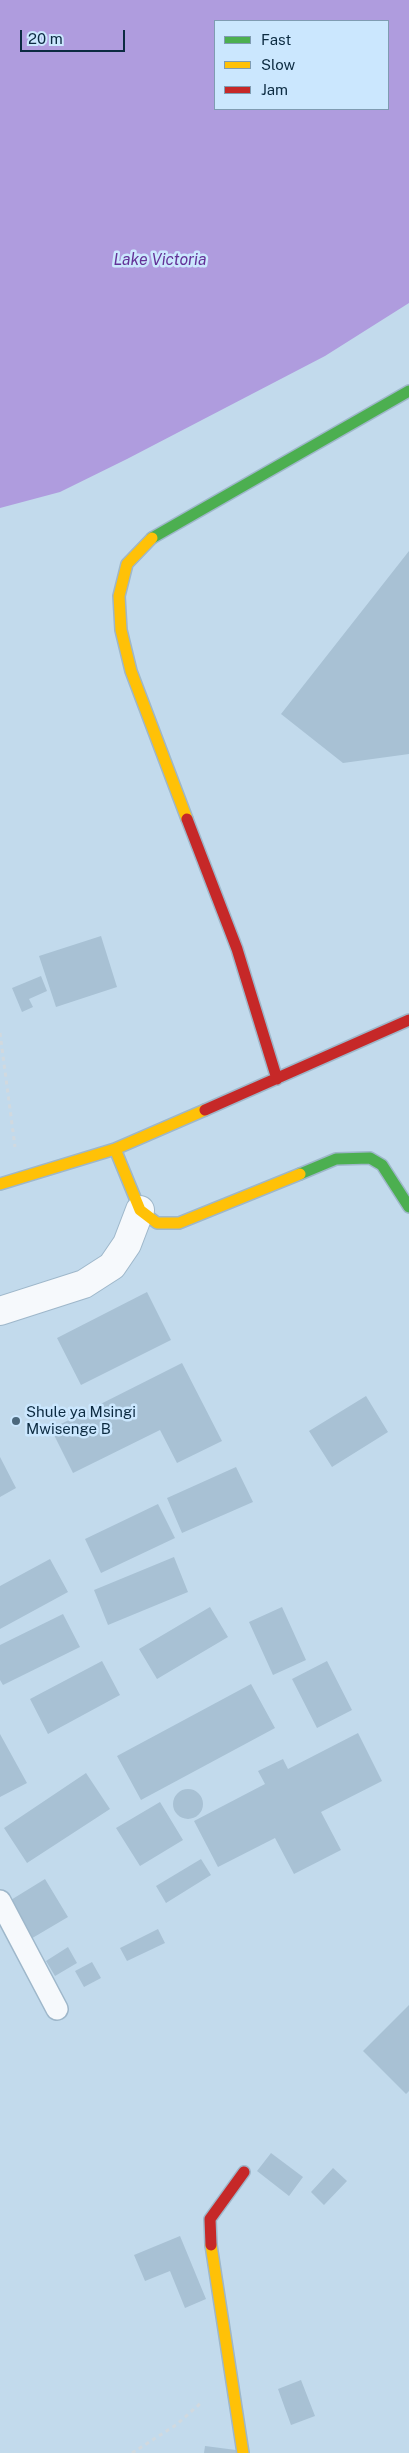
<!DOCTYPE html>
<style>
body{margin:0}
#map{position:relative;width:409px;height:2453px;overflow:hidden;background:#c2daec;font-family:"Public Sans",sans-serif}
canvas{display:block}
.legend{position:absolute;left:214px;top:20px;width:175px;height:90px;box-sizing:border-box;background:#cbe7fe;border:1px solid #7f9cb2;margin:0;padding:6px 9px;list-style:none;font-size:15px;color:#0c2b41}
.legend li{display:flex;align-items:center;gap:10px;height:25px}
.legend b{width:25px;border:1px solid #7f9cb2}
.scale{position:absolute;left:20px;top:30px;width:105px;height:22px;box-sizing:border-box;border:2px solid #0c2b41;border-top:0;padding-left:6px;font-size:15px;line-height:18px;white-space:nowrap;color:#0c2b41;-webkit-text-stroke:4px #cbe7fe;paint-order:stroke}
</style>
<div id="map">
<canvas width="409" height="2453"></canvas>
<ul class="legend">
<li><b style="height:6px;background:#4caf50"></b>Fast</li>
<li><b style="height:6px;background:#ffc107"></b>Slow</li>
<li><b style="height:6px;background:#c62828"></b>Jam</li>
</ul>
<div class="scale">20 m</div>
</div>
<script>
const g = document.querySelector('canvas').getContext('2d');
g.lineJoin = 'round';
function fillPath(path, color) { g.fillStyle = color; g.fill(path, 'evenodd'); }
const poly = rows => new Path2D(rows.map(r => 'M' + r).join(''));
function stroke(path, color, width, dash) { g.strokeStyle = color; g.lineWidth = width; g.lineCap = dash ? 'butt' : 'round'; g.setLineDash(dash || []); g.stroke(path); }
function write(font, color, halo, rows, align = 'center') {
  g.font = font + ' "Public Sans",sans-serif'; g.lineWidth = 5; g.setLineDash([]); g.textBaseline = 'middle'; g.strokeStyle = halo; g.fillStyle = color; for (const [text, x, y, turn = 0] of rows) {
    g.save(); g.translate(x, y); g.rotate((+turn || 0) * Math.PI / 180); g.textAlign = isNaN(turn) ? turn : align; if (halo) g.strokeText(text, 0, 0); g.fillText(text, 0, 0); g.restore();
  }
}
const water = poly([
 [0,0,409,0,409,303,325,356,127,459,60,492,0,508],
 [215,21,388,21,388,109,215,109]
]);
const building = poly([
 [409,551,409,754,343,763,281,714],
 [101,936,117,987,56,1007,39,956],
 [41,976,47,991,29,999,33,1007,22,1012,12,988],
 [147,1292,171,1340,81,1385,57,1338],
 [182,1363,222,1441,177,1463,160,1430,73,1473,51,1429],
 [366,1396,388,1432,332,1467,309,1431],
 [0,1457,16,1488,0,1497],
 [236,1467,253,1502,182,1533,167,1498],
 [158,1504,175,1538,101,1573,85,1539],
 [174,1557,188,1592,108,1625,94,1590],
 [50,1559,68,1592,0,1629,0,1586],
 [210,1607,228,1637,157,1679,139,1649],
 [282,1607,306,1660,273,1675,249,1622],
 [63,1614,80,1647,3,1685,0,1680,0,1645],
 [102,1661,120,1695,48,1734,30,1699],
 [327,1661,352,1710,317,1728,292,1679],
 [251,1684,275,1728,141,1800,117,1756],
 [358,1733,382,1781,321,1812,341,1850,294,1874,275,1838,218,1867,194,1821,265,1784,258,1771,283,1759,288,1769],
 [0,1734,27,1783,0,1797],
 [86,1773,110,1809,27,1863,4,1828],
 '173 1804a15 15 0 1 1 30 0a15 15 0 1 1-30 0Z',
 [160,1802,183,1840,140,1866,116,1828],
 [201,1859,211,1875,166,1903,156,1886],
 [45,1879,68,1917,29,1940,6,1903],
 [158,1929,165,1943,127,1961,120,1948],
 [68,1947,77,1963,55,1976,46,1961],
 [92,1962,101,1978,84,1987,75,1971],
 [409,2005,409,2091,406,2094,363,2051],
 [271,2153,303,2177,289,2196,257,2171],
 [333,2168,347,2181,324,2205,311,2192],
 [180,2236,206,2299,185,2308,170,2271,145,2281,134,2255],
 [301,2380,315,2416,291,2425,278,2389],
 [205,2446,236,2450,236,2453,204,2453]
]);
const path = poly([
 [0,1033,15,1147],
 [132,2453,176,2425,202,2402]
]);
const lane = poly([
 [0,1901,57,2009]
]);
const street = poly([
 [0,1311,84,1284,112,1266,127,1244,140,1210]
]);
const fast = poly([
 [152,538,409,391],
 [300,1174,336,1159,370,1158,382,1165,409,1207]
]);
const slow = poly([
 [152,538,127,564,119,596,121,630,131,671,187,819],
 [115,1149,140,1210,157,1223,179,1223,300,1174],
 [0,1184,115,1149,205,1110],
 [211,2245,243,2453]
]);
const jam = poly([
 [187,819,237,949,277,1079],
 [205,1110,409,1020],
 [211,2245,210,2219,244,2172]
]);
const markers = [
 [16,1421,5,"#4c687d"]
];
const poiNames = [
 ["Shule ya Msingi",26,1412],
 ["Mwisenge B",26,1429]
];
const waterNames = [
 ["Lake Victoria",160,260]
];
fillPath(water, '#af9cde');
fillPath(building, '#a8c1d4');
stroke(lane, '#9eb7ca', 24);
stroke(street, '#9eb7ca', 30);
stroke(fast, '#9eb7ca', 14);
stroke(slow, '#9eb7ca', 14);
stroke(jam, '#9eb7ca', 14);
stroke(path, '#d1d9df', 3, [4, 4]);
stroke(lane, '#f6f9fc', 21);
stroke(street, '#f6f9fc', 28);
stroke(fast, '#4caf50', 11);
stroke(slow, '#ffc107', 11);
stroke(jam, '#c62828', 11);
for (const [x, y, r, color] of markers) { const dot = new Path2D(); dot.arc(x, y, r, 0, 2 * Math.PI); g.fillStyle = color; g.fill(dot); stroke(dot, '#cbe7fe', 2); }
write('15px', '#0c2b41', '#cbe7fe', poiNames, 'left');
write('italic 16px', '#643297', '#cbe7fe', waterNames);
</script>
